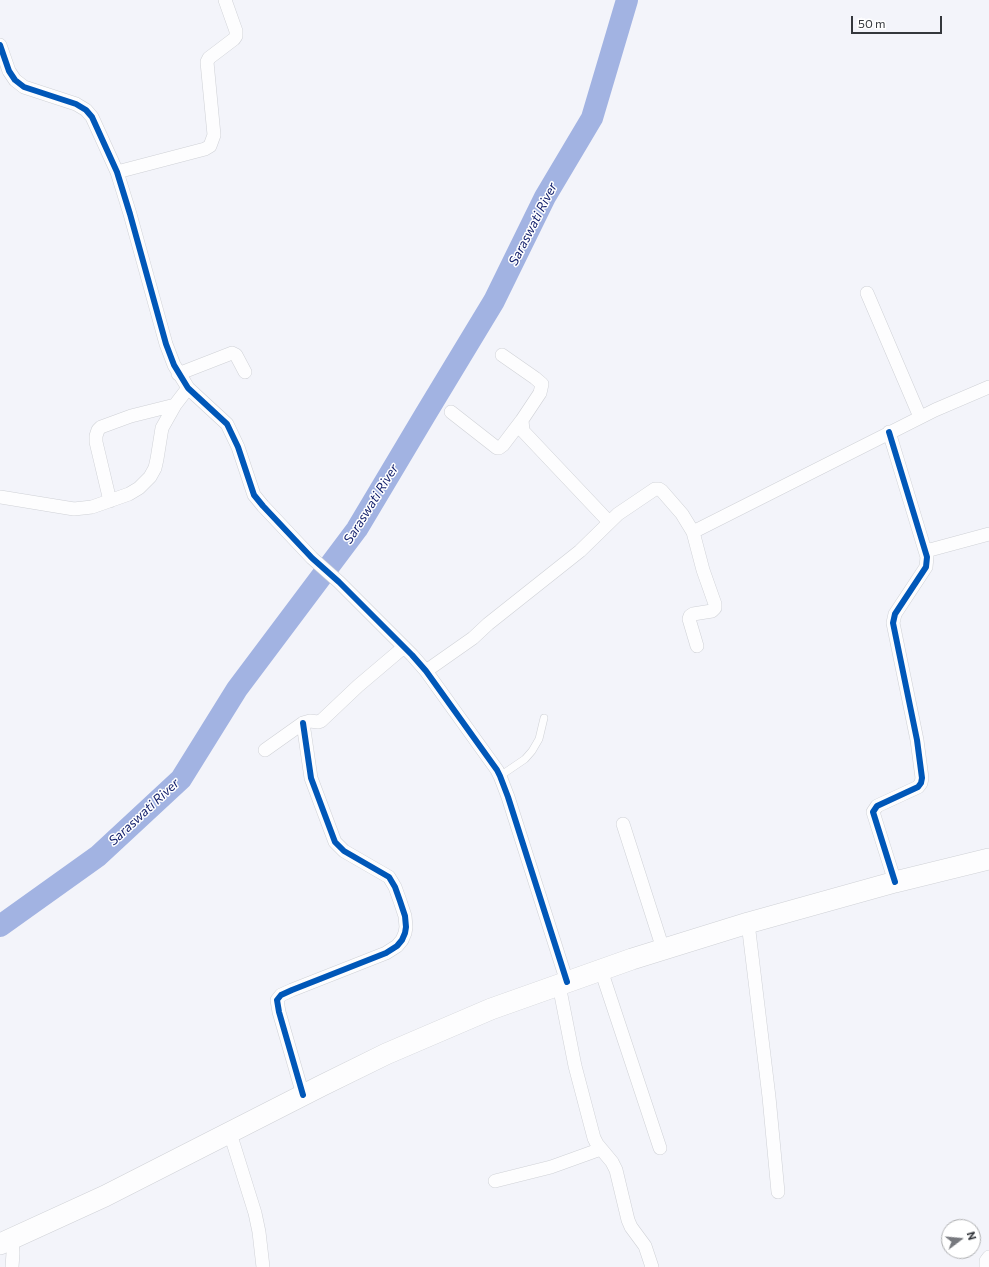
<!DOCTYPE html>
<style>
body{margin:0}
#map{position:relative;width:989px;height:1267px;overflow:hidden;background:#f3f4fa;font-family:Commissioner,sans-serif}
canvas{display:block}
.north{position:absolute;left:941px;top:1219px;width:40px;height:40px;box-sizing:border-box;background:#fff;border:1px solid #aeafb1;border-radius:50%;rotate:74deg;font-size:11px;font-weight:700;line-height:16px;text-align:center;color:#34373c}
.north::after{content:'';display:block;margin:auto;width:14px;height:18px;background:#77797e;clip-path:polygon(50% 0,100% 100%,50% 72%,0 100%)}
.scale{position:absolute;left:851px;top:16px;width:91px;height:18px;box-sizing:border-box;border:2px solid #34373c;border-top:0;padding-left:5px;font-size:12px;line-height:14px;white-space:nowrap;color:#34373c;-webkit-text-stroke:3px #fff;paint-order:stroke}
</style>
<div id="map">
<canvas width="989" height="1267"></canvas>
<div class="north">N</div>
<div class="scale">50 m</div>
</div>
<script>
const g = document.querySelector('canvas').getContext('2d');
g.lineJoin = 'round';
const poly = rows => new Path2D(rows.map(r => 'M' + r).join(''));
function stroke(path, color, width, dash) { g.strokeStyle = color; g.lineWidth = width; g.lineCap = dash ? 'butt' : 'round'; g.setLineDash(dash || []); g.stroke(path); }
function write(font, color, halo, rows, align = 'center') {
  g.font = font + ' Commissioner,sans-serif'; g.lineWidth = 3; g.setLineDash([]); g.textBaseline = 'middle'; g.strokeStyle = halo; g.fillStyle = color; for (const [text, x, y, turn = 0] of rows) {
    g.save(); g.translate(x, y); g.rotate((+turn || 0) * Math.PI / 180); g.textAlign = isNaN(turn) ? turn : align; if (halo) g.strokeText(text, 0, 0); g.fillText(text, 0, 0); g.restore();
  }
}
const river = poly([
 [0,926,98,856,181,779,237,689,357,529,425,415,494,301,545,197,592,118,627,0]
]);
const lane = poly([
 [500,776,525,759,532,751,539,739,544,718]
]);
const street = poly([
 [0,45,9,71,15,80,24,87,76,104,86,110,92,117,117,172,130,214,166,344,174,365,188,388,227,424,238,447,254,495,263,506,312,558,339,582,412,655,426,671,497,770,500,776,508,797,567,982],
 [117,172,205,149,210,146,214,135,207,62,209,58,234,39,236,36,236,31,225,0],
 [867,293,920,417],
 [502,355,535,378,542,384,540,393,522,420,523,431,609,522],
 [178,374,232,353,236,355,245,372],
 [451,412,497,448,499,448,503,445,522,420],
 [889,432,927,557,926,567,895,614,893,623,917,740,922,778,921,783,918,787,877,806,873,812,895,882],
 [0,497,74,509,92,507,129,494,139,488,150,477,155,468,157,459,162,428,175,405,188,388],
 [110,501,96,442,96,436,98,430,101,427,131,416,175,405],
 [693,532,935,410,989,387],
 [926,551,989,534],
 [426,671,473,638,488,624,580,551,618,514,655,489,659,489,662,491,682,514,693,532,703,570,715,604,715,608,712,611,693,614,690,616,689,619,697,646],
 [303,723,311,778,335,842,344,851,389,877,395,887,400,901,405,916,406,927,405,933,402,940,397,946,386,953,292,990,281,995,277,1000,279,1012,303,1095],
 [265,750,303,723,310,721,318,722,321,721,358,686,404,647],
 [623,824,663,949],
 [748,923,769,1097,778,1192],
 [601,970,660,1148],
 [559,985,575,1066,594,1138,597,1144,612,1162,616,1170,628,1220,631,1227,645,1246,652,1267],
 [230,1133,255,1213,259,1232,263,1267],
 [495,1181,551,1167,601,1149],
 [12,1239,13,1253,12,1267],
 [986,1267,986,1261,989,1257]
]);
const primary = poly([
 [0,1244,105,1196,321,1086,386,1054,491,1009,632,959,748,923,895,882,989,859]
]);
const cycleway = poly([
 [0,45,9,71,15,80,24,87,76,104,86,110,92,117,117,172,130,214,166,344,174,365,188,388,227,424,238,447,254,495,263,506,312,558,339,582,412,655,426,671,497,770,500,776,508,797,567,982],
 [889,432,927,557,926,567,895,614,893,623,917,740,922,778,921,783,918,787,877,806,873,812,895,882],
 [303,723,311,778,335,842,344,851,389,877,395,887,400,901,405,916,406,927,405,933,402,940,397,946,386,953,292,990,281,995,277,1000,279,1012,303,1095]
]);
const waterNames = [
 ["Saraswati River",533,224,-63],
 ["Saraswati River",371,504,-58],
 ["Saraswati River",144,812,-43]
];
stroke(river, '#a2b3e2', 22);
stroke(lane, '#cfd1d6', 8);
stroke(street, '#cfd1d6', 14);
stroke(primary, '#cfd1d6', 22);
stroke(lane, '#fdfdfe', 7);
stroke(street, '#fdfdfe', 13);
stroke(primary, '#fdfdfe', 21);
stroke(cycleway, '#0057b8', 6);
write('italic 13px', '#15226d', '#fff', waterNames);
</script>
